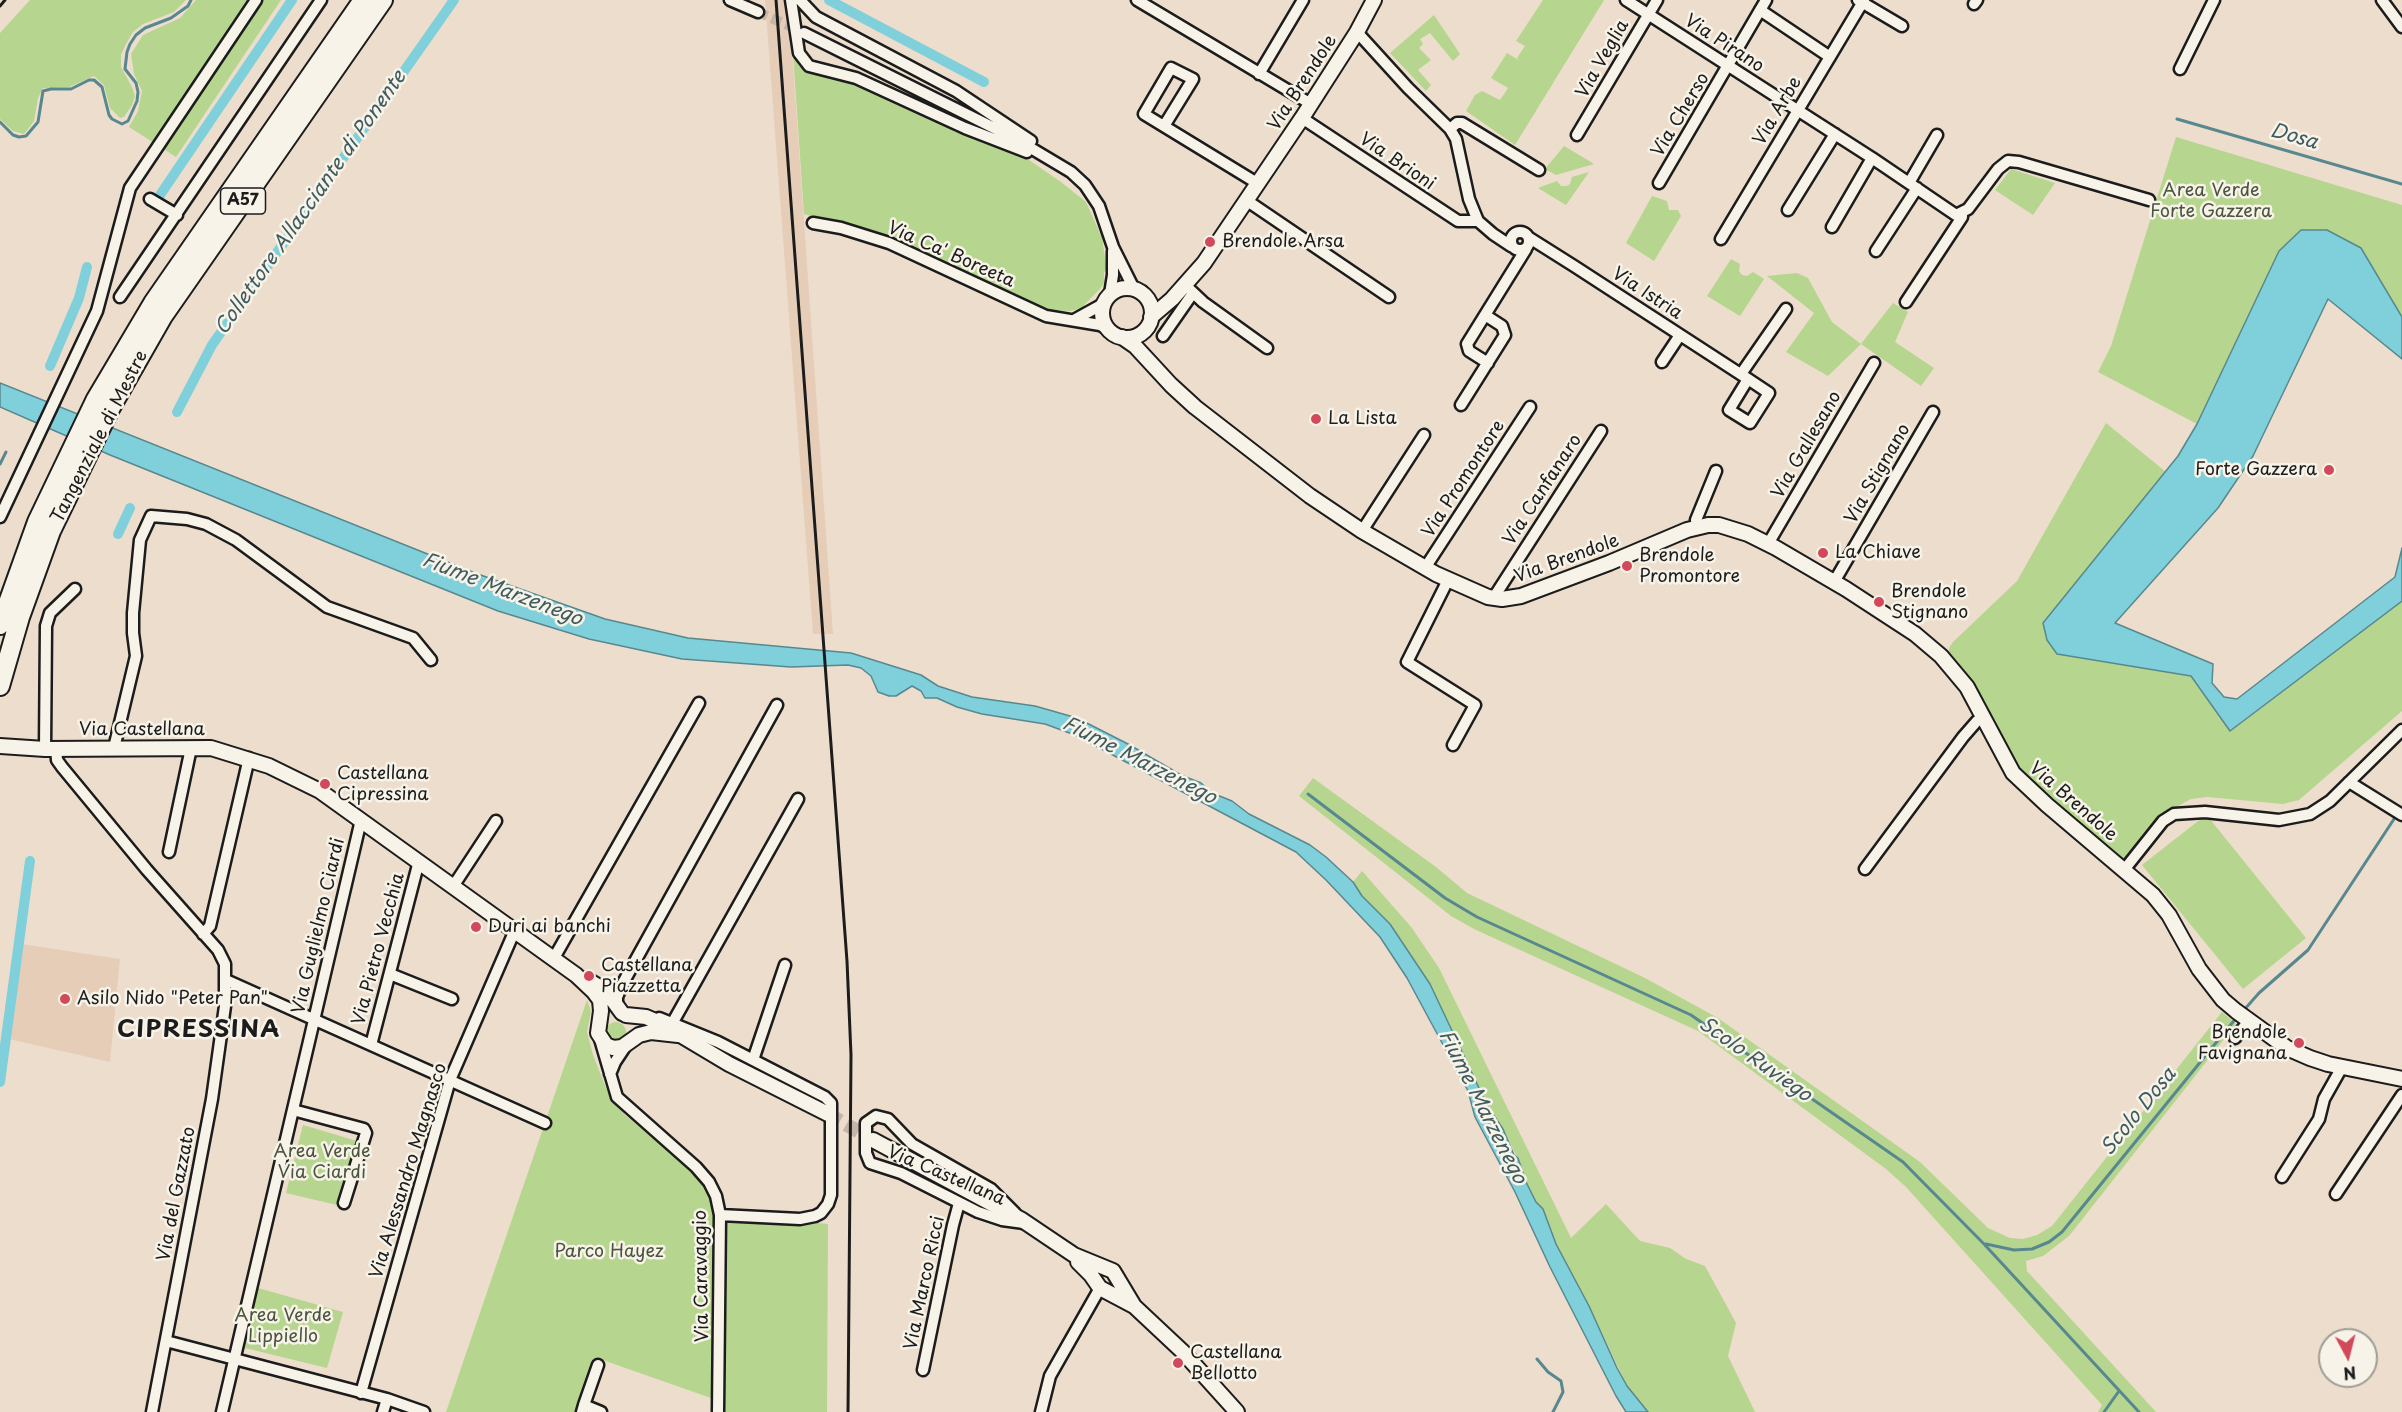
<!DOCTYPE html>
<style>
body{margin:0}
#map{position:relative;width:2402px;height:1412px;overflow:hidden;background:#edddcc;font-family:"Playpen Sans",sans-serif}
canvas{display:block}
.north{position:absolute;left:2318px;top:1328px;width:60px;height:60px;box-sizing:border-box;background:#f7f3e8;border:2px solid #9f9d96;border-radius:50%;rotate:173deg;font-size:16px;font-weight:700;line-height:24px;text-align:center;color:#1c1c1c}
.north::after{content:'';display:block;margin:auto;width:21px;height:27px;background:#d1495b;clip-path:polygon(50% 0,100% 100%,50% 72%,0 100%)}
</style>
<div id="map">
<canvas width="2402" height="1412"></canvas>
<div class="north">N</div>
</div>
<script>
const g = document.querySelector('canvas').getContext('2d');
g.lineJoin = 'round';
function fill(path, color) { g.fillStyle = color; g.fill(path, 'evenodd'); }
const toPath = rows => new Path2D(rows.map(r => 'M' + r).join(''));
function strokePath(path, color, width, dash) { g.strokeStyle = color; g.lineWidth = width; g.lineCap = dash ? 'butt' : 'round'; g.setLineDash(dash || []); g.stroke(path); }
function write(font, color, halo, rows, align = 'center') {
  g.font = font + ' "Playpen Sans",sans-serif'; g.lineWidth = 5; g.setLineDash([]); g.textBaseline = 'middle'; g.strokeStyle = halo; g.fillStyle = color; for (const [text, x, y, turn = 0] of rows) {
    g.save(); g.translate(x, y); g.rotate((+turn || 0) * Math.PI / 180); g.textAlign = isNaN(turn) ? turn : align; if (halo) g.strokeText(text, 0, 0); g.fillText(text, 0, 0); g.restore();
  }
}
fill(toPath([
 [765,0,787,0,789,8,833,634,813,634],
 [22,944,120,959,110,1062,9,1039]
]), '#e6cdb8');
fill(toPath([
 [30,0,186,0,174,12,143,24,133,32,126,44,121,55,121,67,132,87,135,96,132,105,124,117,120,118,110,108,104,85,94,76,69,87,43,88,38,98,34,121,24,134,13,131,0,119,0,33],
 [196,0,281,0,176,157,129,127,138,111,142,91,134,74,131,54,143,35,180,18],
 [1543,0,1604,0,1515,145,1466,111,1475,95,1482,91,1500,100,1508,88,1491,78,1507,53,1520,61,1517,58,1525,46,1516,41],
 [1434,15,1460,54,1453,61,1430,33,1420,39,1423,44,1419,48,1431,60,1418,70,1431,85,1426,91,1390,53],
 [793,53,801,64,845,78,953,127,953,131,1029,160,1061,182,1086,202,1102,238,1107,270,1104,272,1104,283,1100,289,1084,305,1085,308,1069,311,1048,310,1028,305,892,239,804,214],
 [2176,137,2402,205,2402,317,2361,248,2279,251,2197,424,2098,372,2111,346],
 [1564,146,1591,162,1594,164,1556,175,1545,169],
 [2011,169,2055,183,2033,215,1995,190],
 [1589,172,1566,205,1538,188,1557,181,1561,186,1567,186,1570,184,1572,177],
 [1652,196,1667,201,1669,210,1678,210,1681,216,1654,261,1626,243],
 [1731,259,1740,264,1739,271,1742,275,1747,276,1753,272,1764,279,1740,316,1707,296],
 [1797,273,1808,278,1832,322,1861,344,1893,303,1908,312,1895,342,1934,368,1921,386,1861,344,1828,376,1786,352,1814,313,1767,276],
 [2106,423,2166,472,2043,623,2057,654,2191,676,2230,730,2402,601,2402,711,2299,800,2283,804,2207,797,2191,799,2160,816,2126,860,2121,860,2047,801,2016,767,1971,680,1949,653,1949,648,1953,642,2017,581],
 [1313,778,1436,867,1467,893,1645,978,1718,1018,1920,1162,1988,1228,2010,1238,2023,1239,2037,1235,2052,1226,2222,1012,2236,1024,2069,1236,2043,1256,2026,1261,2027,1271,2156,1412,2098,1412,2102,1405,1906,1187,1886,1169,1698,1031,1474,929,1451,916,1299,796],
 [2202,818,2209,818,2306,938,2243,989,2142,865],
 [1362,871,1412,928,1439,968,1571,1238,1606,1204,1640,1241,1670,1248,1686,1259,1705,1266,1736,1323,1728,1356,1755,1412,1648,1412,1627,1386,1589,1306,1556,1244,1543,1209,1536,1202,1526,1182,1521,1165,1503,1129,1488,1107,1430,984,1390,924,1362,896,1353,882],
 [587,1000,591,1011,587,1032,593,1055,610,1098,625,1115,694,1172,711,1200,714,1216,711,1398,597,1358,577,1412,446,1412],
 '606 1032a10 10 0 1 1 20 0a10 10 0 1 1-20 0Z',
 [303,1125,357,1141,337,1205,286,1193],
 [727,1215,828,1224,827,1412,723,1412],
 [258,1288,343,1312,327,1368,245,1348]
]), '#b6d58e');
const water = toPath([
 [2301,230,2327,230,2361,248,2402,317,2402,359,2328,299,2253,456,2218,508,2115,623,2213,664,2212,683,2224,697,2237,699,2395,577,2402,548,2402,601,2230,731,2191,676,2057,654,2047,640,2043,623,2178,456,2197,424,2279,251,2301,230],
 [0,383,475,573,605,619,688,638,851,653,921,675,938,686,972,697,1035,706,1077,718,1128,744,1181,775,1201,783,1212,793,1232,801,1249,814,1310,845,1326,857,1353,882,1362,896,1390,924,1430,984,1488,1107,1503,1129,1514,1155,1518,1158,1526,1182,1536,1202,1543,1209,1556,1244,1589,1306,1617,1368,1627,1386,1648,1412,1626,1412,1616,1396,1550,1267,1515,1192,1475,1117,1468,1091,1407,978,1380,937,1326,880,1296,852,1075,735,1045,724,982,714,957,707,937,698,925,698,921,691,912,686,896,696,889,696,878,692,871,676,861,668,848,665,791,667,682,659,589,639,498,611,110,455,0,407,0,383]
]);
fill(water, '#80d0db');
strokePath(water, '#58888f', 1.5);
strokePath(toPath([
 [2177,119,2402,184],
 [0,122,13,135,19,137,26,136,38,122,43,91,51,89,71,89,89,80,94,80,102,87,109,115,112,119,122,124,128,121,137,101,138,92,136,83,125,69,127,52,130,44,136,35,145,28,171,18,188,6,191,0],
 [0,464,6,452],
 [1308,794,1445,898,1477,917,1691,1015,1903,1162,1984,1244,2139,1412],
 [2244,1010,2259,993,2308,950,2396,816],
 [1986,1244,2014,1250,2032,1249,2049,1242,2062,1232,2237,1017],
 [1537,1359,1548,1372,1561,1381,1563,1392,1553,1412],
 [2104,1412,2119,1391]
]), '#58888f', 3);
strokePath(toPath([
 [829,0,984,82],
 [158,198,292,0],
 [50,366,79,298,87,267],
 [177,412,212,345,454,0],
 [118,534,130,508],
 [0,1082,30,861]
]), '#80d0db', 10);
strokePath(toPath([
 [758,12,801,31]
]), '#c3b6a9', 10, [10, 5]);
strokePath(toPath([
 [828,1114,873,1140]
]), '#c3b6a9', 14, [14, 7]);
const street = toPath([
 [730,0,758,12],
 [791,0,799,53,809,66,856,78,965,128,1027,152],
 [800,0,816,17,956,91,1031,141],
 [1137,0,1311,104],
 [1626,0,1872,158,1956,215,1968,209,1998,169,2008,161,2019,162,2149,200],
 [1858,0,1902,26],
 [2382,0,2402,27],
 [1974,4,1977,0],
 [1760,10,1830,57],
 [1357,32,1408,88,1450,129,1456,139,1469,199,1478,221,1493,234,1511,246],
 [804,33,1014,138,1071,172,1085,185,1099,206,1113,247,1134,289],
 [2180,69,2214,0],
 [1259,74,1303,0],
 [1302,118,1458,221,1478,221],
 [1164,126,1193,79,1171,68,1144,114,1257,183],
 [1450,129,1457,123,1462,123,1539,170],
 [1577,135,1657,0],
 [1659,183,1766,0],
 [1909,183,1937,135],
 [150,199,177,215],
 [1246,200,1389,297],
 [1788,210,1835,134],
 [813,223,841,228,889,243,1046,316,1100,325,1108,329],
 [1832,227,1872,158],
 '1511 241a9 9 0 1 1 18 0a9 9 0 1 1-18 0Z',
 [1528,237,1574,266,1748,379,1769,393,1750,423,1729,410,1748,379],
 [1721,239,1864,0],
 [1876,251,1917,188],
 [1185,285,1203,302,1267,348],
 [1110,294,1113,275,1113,251],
 [120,297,321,0],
 [1906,302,1962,217,1962,214],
 [1074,320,1103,304],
 [1163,336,1193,293],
 [1662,362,1680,335],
 [1488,363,1469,351,1467,344,1526,249],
 [1741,374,1786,309],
 [1461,405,1505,335,1502,326,1485,315],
 [0,517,97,311,130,188,256,0],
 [1697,527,1696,520,1716,471],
 [1362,531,1424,435],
 [1768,544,1874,363],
 [1425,568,1530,407],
 [1448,580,1407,662,1475,705,1453,745],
 [1834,582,1933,412],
 [1496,599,1496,594,1601,431],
 [56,748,57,760,62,767,147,870,218,950,225,964,225,1006,212,1099,152,1412],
 [114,748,136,656,133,633,133,613,140,540,151,516,187,519,206,524,236,540,327,607,413,638,431,660],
 [45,749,46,626,50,613,75,589],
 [2349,782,2402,815],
 [169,852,191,748],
 [1865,869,1963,737,1977,721,1984,717],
 [2124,870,2163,821,2174,814,2205,812,2279,820,2310,814,2330,801,2402,730],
 [454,885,496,821],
 [203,934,210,926,249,758],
 [554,958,699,703],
 [390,974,452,999],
 [226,980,545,1123],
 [617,1006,617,997,623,983,777,705],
 [659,1018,718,1042,825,1097,831,1103,831,1195,828,1204,821,1213,815,1216,800,1219,720,1215],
 [673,1022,798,799],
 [2235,1038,2249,1021],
 [600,1039,617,1097,696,1167,709,1182,716,1196,720,1215,718,1412],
 [371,1045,419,861],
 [753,1060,785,965],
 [610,1074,615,1062,627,1044],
 [293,1110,364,1129,366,1133,344,1203],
 [2282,1177,2319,1119,2324,1099,2342,1067],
 [2336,1194,2402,1095],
 [1015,1213,991,1189,912,1144,888,1119,876,1116,866,1123,866,1153,870,1163,901,1173,978,1212,1002,1220,1024,1223],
 [166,1341,387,1399,424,1412],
 [923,1370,953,1225,959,1203],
 [361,1393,450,1080,515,930],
 [584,1405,598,1365],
 [222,1412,361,820],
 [383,1412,387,1399],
 [582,1412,584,1405,601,1412],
 [1041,1412,1050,1376,1100,1288]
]);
const secondary = toPath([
 '1102 313a25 25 0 1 1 50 0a25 25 0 1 1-50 0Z',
 [1151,317,1172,299,1204,263,1302,118,1357,32,1374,0],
 [1122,337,1135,346,1171,385,1195,407,1310,496,1362,531,1436,574,1488,597,1502,599,1521,596,1609,563,1687,530,1708,525,1719,525,1748,534,1776,548,1846,589,1915,634,1941,656,1967,687,2013,773,2047,805,2153,895,2169,915,2199,969,2223,1000,2236,1011,2287,1048,2310,1058,2328,1064,2402,1079],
 [0,746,45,749,211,748,269,766,320,791,576,975,594,992,600,1000,601,1011,598,1033,606,1045,613,1048,622,1047,639,1035,651,1032,678,1035],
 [591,982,606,991,622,1013],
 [626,1015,646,1017,662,1024,729,1064,828,1114],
 [873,1140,1022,1220,1074,1255,1113,1271,1134,1306],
 [1078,1262,1091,1275,1100,1288,1134,1306,1182,1351,1237,1412]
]);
const highway = toPath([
 [0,625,37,522,96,399,153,303,363,0],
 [0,686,20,617,51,531,111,407,163,316,383,0]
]);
strokePath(street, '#1c1c1c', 15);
strokePath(secondary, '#1c1c1c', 18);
strokePath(highway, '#1c1c1c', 22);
strokePath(street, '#f7f3e8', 10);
strokePath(secondary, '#f7f3e8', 14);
strokePath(highway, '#f7f3e8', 18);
strokePath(toPath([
 [776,0,847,961,851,1055,848,1412],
 [0,6,5,0]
]), '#1c1c1c', 3);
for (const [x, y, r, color] of [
 [1210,242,6,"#d1495b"],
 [1316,419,6,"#d1495b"],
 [2329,470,6,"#d1495b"],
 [1823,553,6,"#d1495b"],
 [1627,566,6,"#d1495b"],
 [1879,602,6,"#d1495b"],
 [325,784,6,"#d1495b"],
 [476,927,6,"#d1495b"],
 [589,976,6,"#d1495b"],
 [65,999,6,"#d1495b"],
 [2299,1043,6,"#d1495b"],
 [1178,1363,6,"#d1495b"]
]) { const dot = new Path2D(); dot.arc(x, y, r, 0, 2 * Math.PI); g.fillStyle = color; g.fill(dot); strokePath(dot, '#f7f3e8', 2); }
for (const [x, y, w] of [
 [243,201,45]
]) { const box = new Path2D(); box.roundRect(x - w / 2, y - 13, w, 26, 4.5); g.fillStyle = '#f7f3e8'; g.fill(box); strokePath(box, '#1c1c1c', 1.5); }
write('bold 16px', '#1c1c1c', null, [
 ["A57",243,201]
]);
write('18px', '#1c1c1c', '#f7f3e8', [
 ["Via Pirano",1724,44,33],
 ["Via Veglia",1603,59,-60],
 ["Via Brendole",1303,83,-57],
 ["Via Arbe",1778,111,-59],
 ["Via Cherso",1681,115,-59],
 ["Via Brioni",1397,162,34],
 ["Via Ca' Boreeta",951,255,24],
 ["Via Istria",1647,294,33],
 ["Tangenziale di Mestre",100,437,-63],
 ["Via Gallesano",1807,445,-60],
 ["Via Stignano",1878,474,-60],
 ["Via Promontore",1464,479,-57],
 ["Via Canfanaro",1543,490,-57],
 ["Via Brendole",1567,559,-20],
 ["Via Castellana",142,730],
 ["Via Brendole",2073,802,41],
 ["Via Guglielmo Ciardi",319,926,-77],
 ["Via Pietro Vecchia",379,949,-75],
 ["Via Alessandro Magnasco",409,1171,-73],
 ["Via Castellana",946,1176,23],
 ["Via del Gazzato",177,1194,-79],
 ["Via Caravaggio",702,1276,-91],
 ["Via Marco Ricci",925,1283,-78]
]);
write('18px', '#4a543e', '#f7f3e8', [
 ["Area Verde",2211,191],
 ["Forte Gazzera",2211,212],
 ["Area Verde",322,1152],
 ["Via Ciardi",322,1173],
 ["Parco Hayez",609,1252],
 ["Area Verde",283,1316],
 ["Lippiello",283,1337]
]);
write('18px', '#1c1c1c', '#f7f3e8', [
 ["Brendole Arsa",1222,242],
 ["La Lista",1328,419],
 ["Forte Gazzera",2317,470,"right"],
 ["La Chiave",1835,553],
 ["Brendole",1639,556],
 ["Promontore",1639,577],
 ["Brendole",1891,592],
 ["Stignano",1891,613],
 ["Castellana",337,774],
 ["Cipressina",337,795],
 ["Duri ai banchi",488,927],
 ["Castellana",601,966],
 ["Piazzetta",601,987],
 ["Asilo Nido \"Peter Pan\"",77,999],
 ["Brendole",2287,1033,"right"],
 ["Favignana",2287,1054,"right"],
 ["Castellana",1190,1353],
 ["Bellotto",1190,1374]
], 'left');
write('italic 20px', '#3f5b5f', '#f7f3e8', [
 ["Dosa",2294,137,16],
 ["Collettore Allacciante di Ponente",311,203,-55],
 ["Fiume Marzenego",502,590,21],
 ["Fiume Marzenego",1139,761,27],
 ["Scolo Ruviego",1755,1060,35],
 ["Fiume Marzenego",1482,1107,63],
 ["Scolo Dosa",2139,1112,-51]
]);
g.letterSpacing = '1.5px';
write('bold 24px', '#1c1c1c', '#f7f3e8', [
 ["CIPRESSINA",199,1030]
]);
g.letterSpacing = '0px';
</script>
